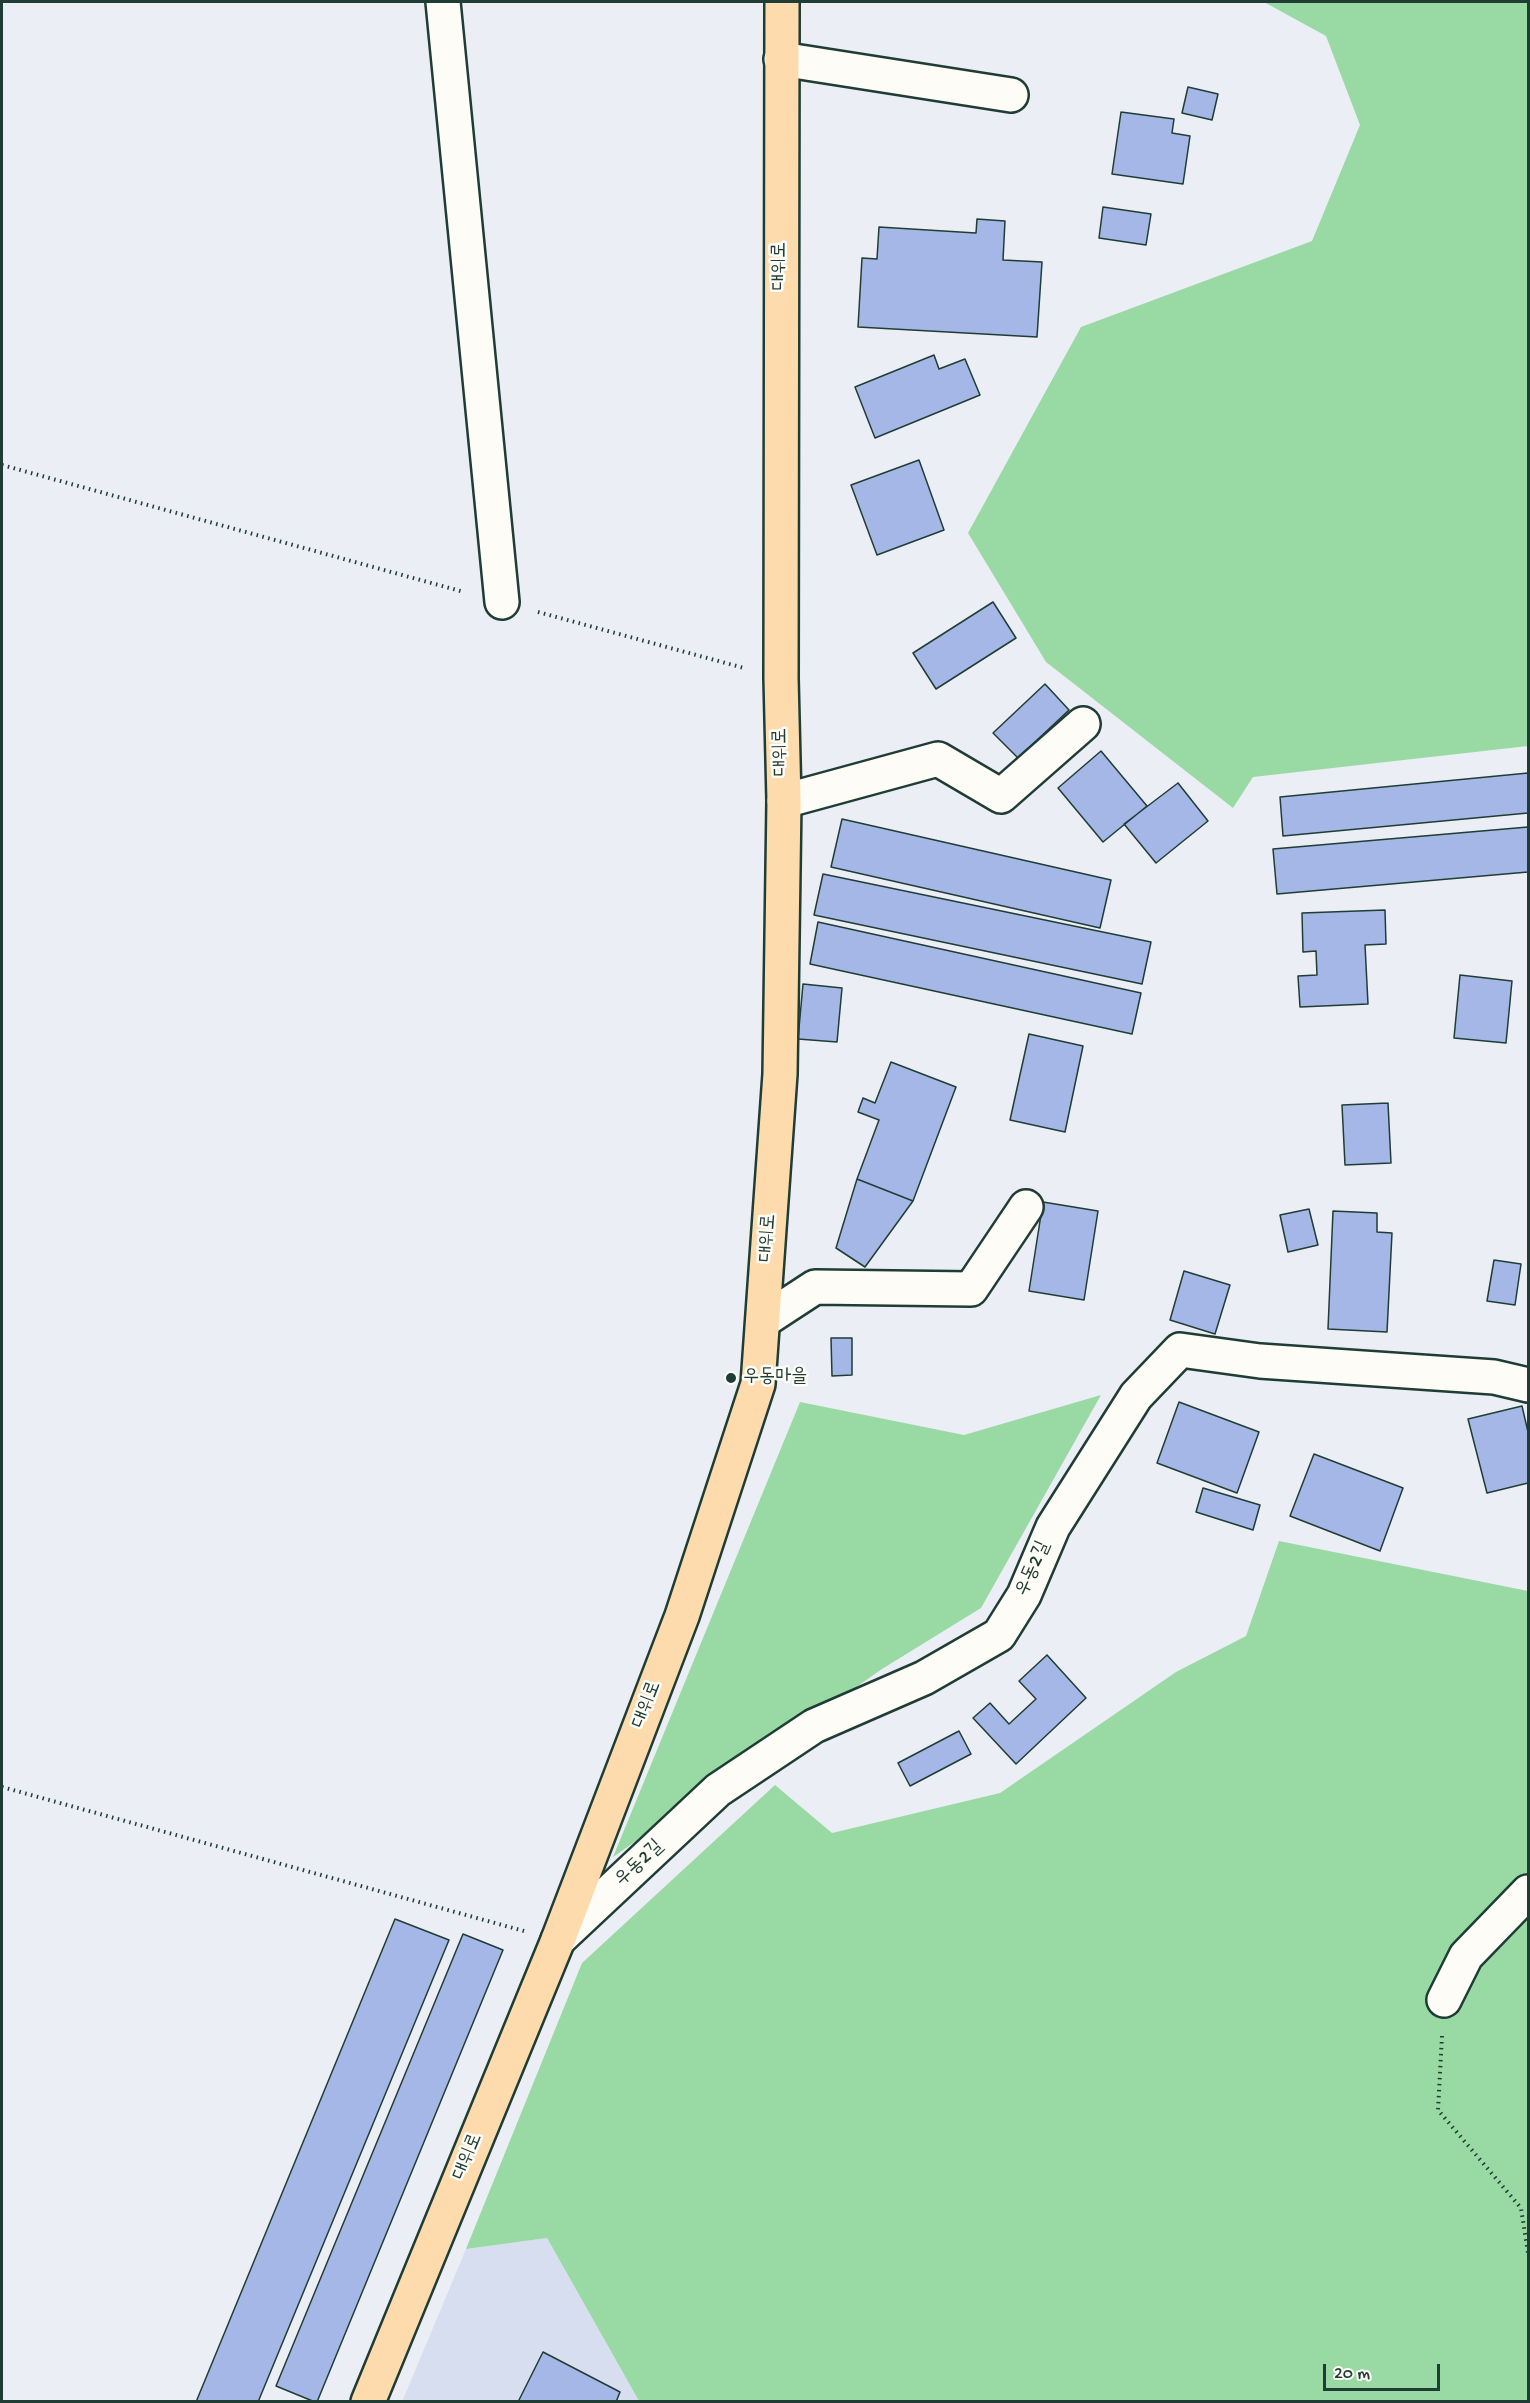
<!DOCTYPE html>
<meta charset="utf-8">
<style>
body{margin:0}
#map{position:relative;width:1530px;height:2403px;overflow:hidden;background:#ebeef4;font-family:"Gochi Hand",sans-serif}
canvas{display:block}
.frame{position:absolute;inset:0;border:3px solid #1f3d34;pointer-events:none}
.scale{position:absolute;left:1323px;top:2364px;width:117px;height:27px;box-sizing:border-box;border:3px solid #1f3d34;border-top:0;padding-left:8px;font-size:18px;line-height:21px;white-space:nowrap;color:#1f3d34;-webkit-text-stroke:4px #fdfcf7;paint-order:stroke}
</style>
<div id="map">
<canvas width="1530" height="2403"></canvas>
<div class="frame"></div>
<div class="scale">20 m</div>
</div>
<script>
const g = document.querySelector('canvas').getContext('2d');
g.lineJoin = 'round';
function fill(path, color) { g.fillStyle = color; g.fill(path, 'evenodd'); }
const toPath = rows => new Path2D(rows.map(r => 'M' + r).join(''));
function strokePath(path, color, width, dash) { g.strokeStyle = color; g.lineWidth = width; g.lineCap = dash ? 'butt' : 'round'; g.setLineDash(dash || []); g.stroke(path); }
function write(font, color, halo, rows, align = 'center') {
  g.font = font + ' "Gochi Hand","Poor Story",sans-serif'; g.lineWidth = 5; g.setLineDash([]); g.textBaseline = 'middle'; g.strokeStyle = halo; g.fillStyle = color; for (const [text, x, y, turn = 0] of rows) {
    g.save(); g.translate(x, y); g.rotate((+turn || 0) * Math.PI / 180); g.textAlign = isNaN(turn) ? turn : align; if (halo) g.strokeText(text, 0, 0); g.fillText(text, 0, 0); g.restore();
  }
}
fill(toPath([
 [547,2238,639,2401,402,2402,466,2249]
]), '#d6def0');
fill(toPath([
 [1264,2,1528,2,1528,746,1253,777,1233,808,1046,662,968,533,1081,327,1312,241,1360,125,1326,36],
 [1101,1395,981,1608,882,1669,613,1857,800,1402,964,1435],
 [1279,1541,1528,1591,1528,2401,639,2401,547,2238,466,2249,582,1963,775,1785,832,1833,1000,1793,1176,1672,1246,1636]
]), '#99daa4');
const building = toPath([
 [1188,87,1218,94,1212,120,1182,113,1188,87],
 [1121,112,1174,119,1172,133,1190,136,1183,184,1112,174,1121,112],
 [1103,207,1151,214,1146,245,1099,238,1103,207],
 [977,219,1005,221,1003,260,1042,262,1037,337,858,327,862,258,877,259,879,227,976,233,977,219],
 [934,355,939,369,965,359,980,395,875,438,855,387,934,355],
 [919,460,944,530,877,555,851,485,919,460],
 [993,602,1016,638,936,689,913,653,993,602],
 [1045,684,1069,710,1018,758,993,733,1045,684],
 [1101,751,1147,806,1103,842,1058,788,1101,751],
 [1528,773,1528,813,1283,836,1280,797,1528,773],
 [1178,783,1208,821,1156,863,1124,824,1178,783],
 [842,819,1111,880,1100,928,831,867,842,819],
 [1528,827,1528,872,1277,894,1273,849,1528,827],
 [823,874,1151,942,1142,984,814,915,823,874],
 [1385,910,1386,944,1365,945,1368,1004,1300,1007,1298,976,1317,975,1316,951,1303,952,1302,913,1385,910],
 [818,922,1141,993,1132,1034,810,964,818,922],
 [1460,975,1512,981,1506,1043,1454,1038,1460,975],
 [803,984,842,988,837,1042,798,1039,803,984],
 [1029,1034,1083,1046,1065,1132,1010,1120,1029,1034],
 [891,1062,956,1087,913,1201,857,1179,879,1120,858,1112,863,1098,875,1103,891,1062],
 [1388,1103,1391,1163,1345,1165,1342,1105,1388,1103],
 [857,1179,913,1201,865,1267,836,1248,857,1179],
 [1043,1202,1098,1211,1084,1300,1029,1291,1043,1202],
 [1309,1209,1318,1245,1288,1252,1280,1215,1309,1209],
 [1333,1211,1377,1213,1377,1232,1392,1233,1387,1332,1328,1329,1333,1211],
 [1494,1260,1521,1264,1515,1305,1487,1301,1494,1260],
 [1184,1271,1230,1285,1215,1334,1170,1320,1184,1271],
 [831,1338,852,1338,852,1375,832,1376,831,1338],
 [1179,1402,1259,1432,1237,1493,1157,1463,1179,1402],
 [1522,1406,1528,1432,1528,1483,1487,1493,1468,1419,1522,1406],
 [1314,1454,1403,1488,1380,1551,1290,1516,1314,1454],
 [1203,1488,1260,1505,1253,1530,1196,1512,1203,1488],
 [1047,1655,1086,1698,1016,1764,973,1718,990,1703,1009,1724,1036,1699,1019,1681,1047,1655],
 [959,1731,971,1754,910,1786,898,1763,959,1731],
 [395,1919,449,1940,258,2402,196,2402,395,1919],
 [463,1934,503,1950,317,2402,315,2402,276,2386,463,1934],
 [543,2352,620,2392,616,2402,518,2402,543,2352]
]);
fill(building, '#a4b7e6');
strokePath(building, '#1f3d34', 1.5);
const minor = toPath([
 [443,2,502,602],
 [781,59,1011,95],
 [784,801,938,759,1001,796,1083,724],
 [763,1321,815,1287,971,1289,1026,1207],
 [558,1940,718,1790,814,1726,924,1678,999,1635,1024,1595,1053,1527,1136,1396,1180,1350,1260,1361,1494,1377,1528,1385],
 [1444,2000,1466,1956,1528,1892]
]);
const major = toPath([
 [368,2402,558,1940,682,1616,758,1384,780,1074,784,801,781,678,782,2]
]);
strokePath(minor, '#1f3d34', 38);
strokePath(major, '#1f3d34', 38);
strokePath(toPath([
 [2,465,464,592],
 [538,612,744,668],
 [2,1787,524,1931],
 [1442,2036,1438,2110,1521,2208,1528,2253]
]), '#1f3d34', 4, [1.5, 4.5]);
strokePath(minor, '#fdfcf7', 33);
strokePath(major, '#fedbac', 33);
for (const [x, y, r, color] of [
 [731,1378,6,"#1f3d34"]
]) { const dot = new Path2D(); dot.arc(x, y, r, 0, 2 * Math.PI); g.fillStyle = color; g.fill(dot); strokePath(dot, '#fdfcf7', 2); }
write('20px', '#1f3d34', '#fdfcf7', [
 ["대위로",781,266,-90],
 ["대위로",782,752,-91],
 ["대위로",769,1238,-86],
 ["우동2길",1034,1569,-66],
 ["대위로",648,1705,-69],
 ["우동2길",640,1864,-43],
 ["대위로",469,2157,-68]
]);
write('20px', '#1f3d34', '#fdfcf7', [
 ["우동마을",743,1378]
], 'left');
</script>
